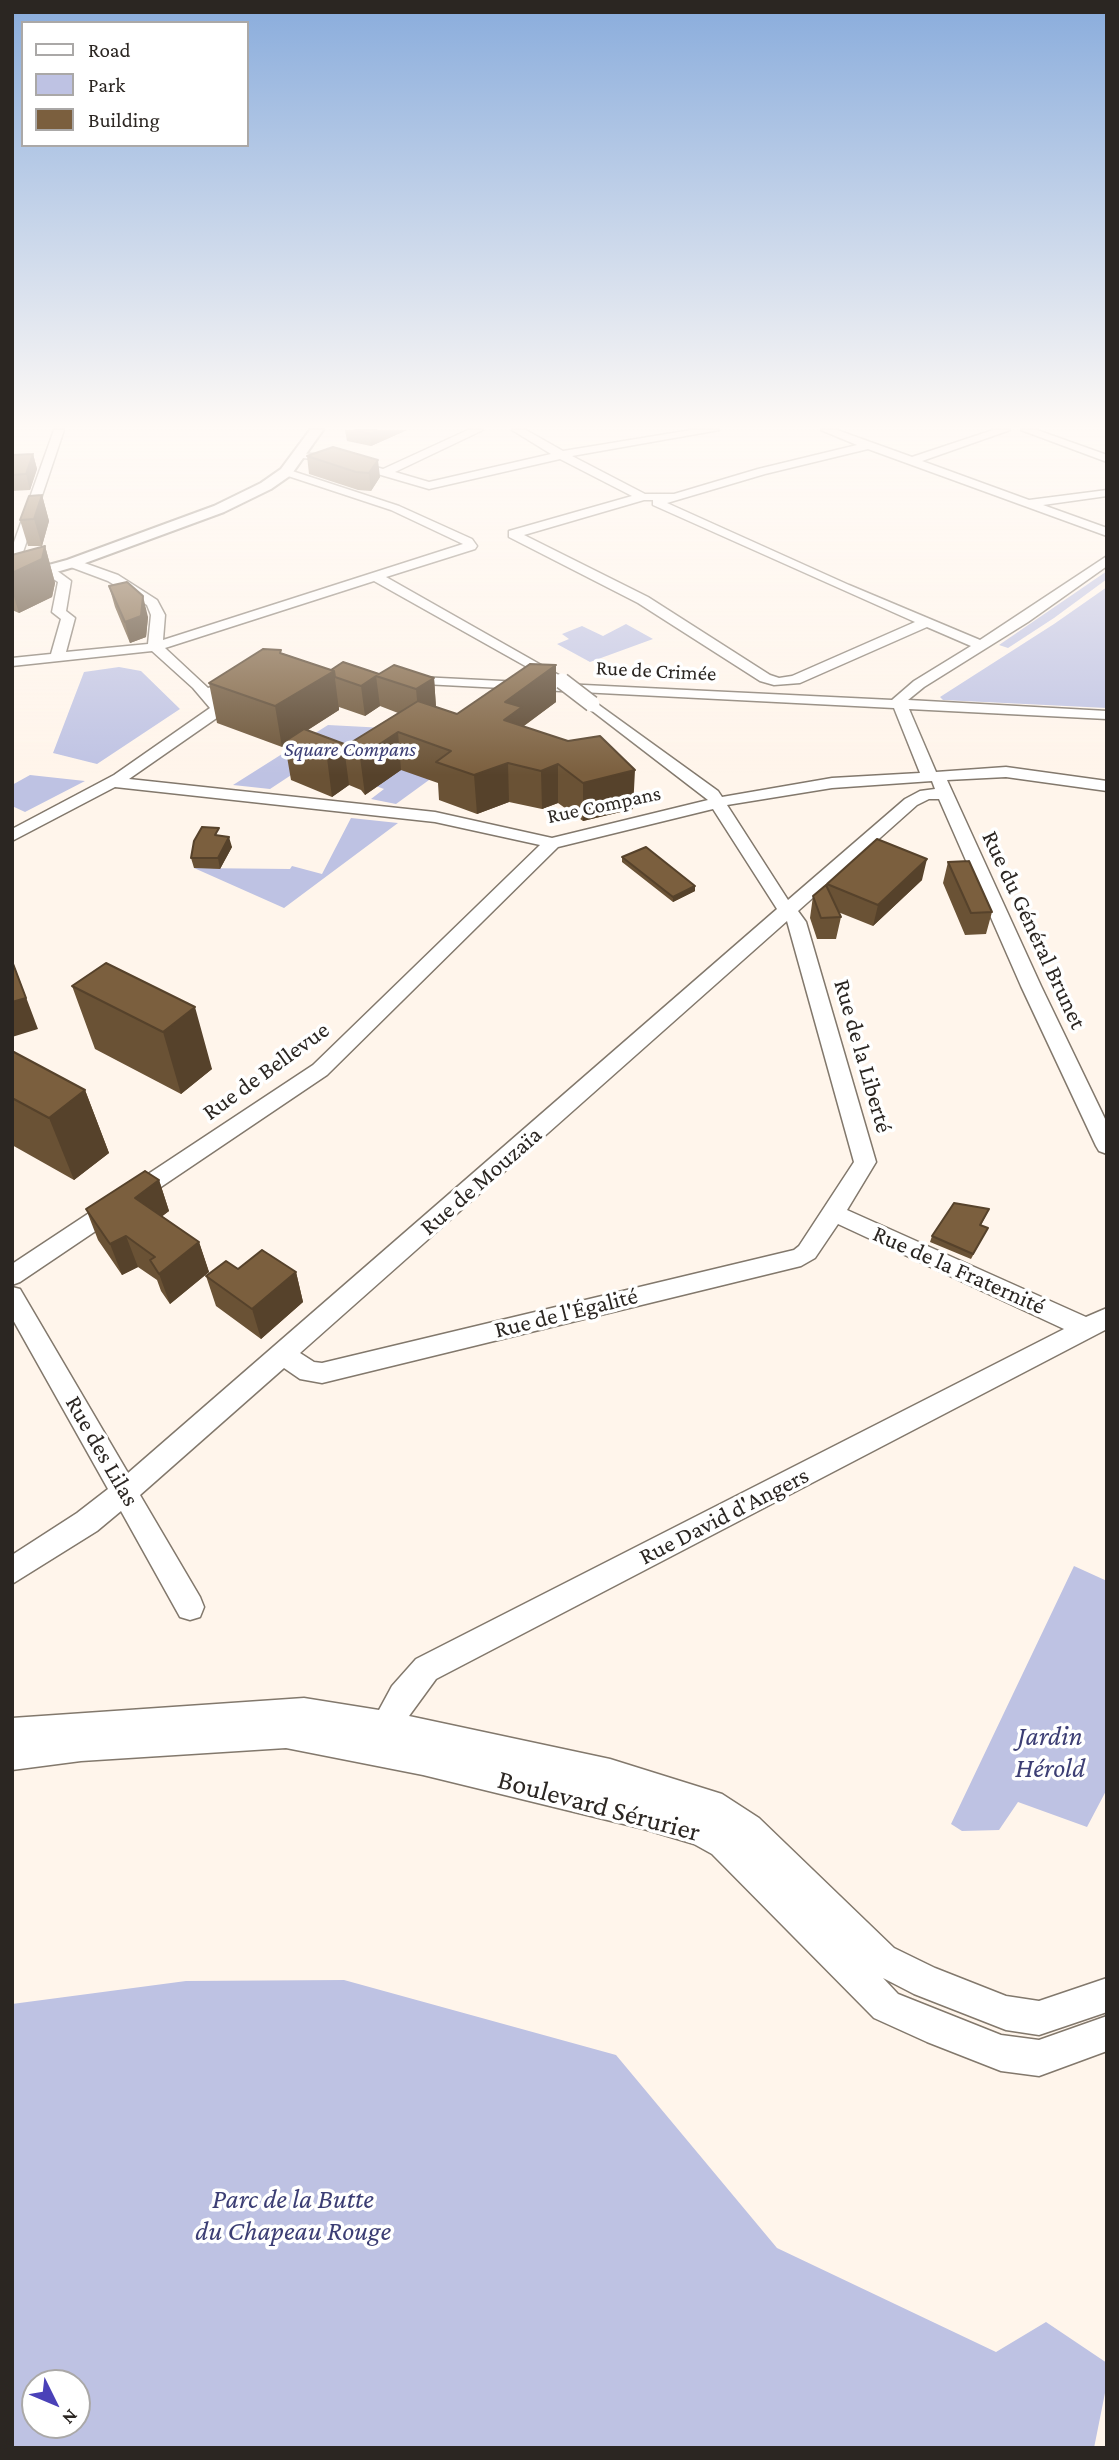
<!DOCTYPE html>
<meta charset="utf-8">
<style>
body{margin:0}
#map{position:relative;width:1119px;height:2460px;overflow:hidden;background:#fff5eb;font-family:"Crimson Pro",serif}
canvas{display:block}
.frame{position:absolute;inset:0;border:14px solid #2b2622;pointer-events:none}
.legend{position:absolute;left:21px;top:21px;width:228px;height:126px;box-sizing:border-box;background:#fff;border:2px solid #aaa8a7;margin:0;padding:9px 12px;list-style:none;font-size:21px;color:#2b2622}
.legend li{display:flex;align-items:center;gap:14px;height:35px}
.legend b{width:35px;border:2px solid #aaa8a7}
.north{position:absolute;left:21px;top:2369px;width:70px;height:70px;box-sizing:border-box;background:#fff;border:2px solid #aaa8a7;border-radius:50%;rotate:133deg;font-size:19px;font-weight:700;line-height:28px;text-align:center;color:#2b2622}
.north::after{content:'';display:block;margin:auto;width:24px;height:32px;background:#4a41b8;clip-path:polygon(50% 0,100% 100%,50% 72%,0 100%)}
</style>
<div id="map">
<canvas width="1119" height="2460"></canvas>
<div class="frame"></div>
<ul class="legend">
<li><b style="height:9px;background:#fff"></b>Road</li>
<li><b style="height:19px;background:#bec2e3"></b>Park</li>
<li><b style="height:19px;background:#7b5f3e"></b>Building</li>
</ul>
<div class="north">N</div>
</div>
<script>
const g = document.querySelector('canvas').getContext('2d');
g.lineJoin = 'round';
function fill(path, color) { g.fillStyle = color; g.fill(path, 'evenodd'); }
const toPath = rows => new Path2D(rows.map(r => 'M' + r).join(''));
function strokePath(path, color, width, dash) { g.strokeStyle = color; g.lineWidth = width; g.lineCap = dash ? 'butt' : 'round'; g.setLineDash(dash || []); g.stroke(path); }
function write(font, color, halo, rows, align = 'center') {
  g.font = font + ' "Crimson Pro",serif'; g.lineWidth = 7; g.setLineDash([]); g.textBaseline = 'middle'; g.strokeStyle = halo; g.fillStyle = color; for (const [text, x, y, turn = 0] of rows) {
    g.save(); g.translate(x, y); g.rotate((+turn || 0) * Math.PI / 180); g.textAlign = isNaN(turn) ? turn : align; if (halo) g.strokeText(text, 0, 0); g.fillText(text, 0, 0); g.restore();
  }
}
fill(toPath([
 [1107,571,1107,579,1054,618,1008,648,999,645],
 [1107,587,1107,708,943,700,940,697,1054,624],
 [626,624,653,639,590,662,557,644,569,639,562,634,582,626,603,636],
 [119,667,141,671,180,709,97,764,53,753,84,672],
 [328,725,423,730,429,780,396,804,371,799,384,789,311,762,270,789,233,785],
 [30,775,85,781,25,812,12,806,12,785],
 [351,818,398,823,284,908,194,868,290,869,292,866,322,874],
 [1074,1566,1107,1581,1107,1789,1087,1827,1018,1802,999,1830,962,1831,951,1824],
 [344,1980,616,2055,777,2248,996,2352,1046,2322,1107,2363,1107,2383,1094,2448,12,2448,12,2004,186,1981],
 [35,2383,77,2383,77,2425,35,2425]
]), '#bec2e3');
const minor = toPath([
 [54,430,64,430,21,558,45,562,71,581,66,611,75,618,66,652,148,644,151,615,147,605,108,581,68,566,68,560,76,560,118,575,157,600,165,615,163,640,463,544,391,510,282,474,280,472,286,469,399,506,472,539,477,546,475,549,386,577,564,678,562,681,552,681,374,581,165,648,208,688,241,679,248,683,246,686,215,695,225,708,221,715,129,779,435,812,552,838,708,800,587,707,585,704,592,700,718,791,722,797,832,778,920,773,894,708,404,683,397,679,399,676,892,700,914,681,971,646,927,627,800,683,774,685,760,681,638,603,509,537,509,531,632,496,560,459,429,489,333,461,293,457,293,453,334,455,383,469,468,430,483,430,395,472,429,482,551,454,512,430,526,430,563,451,691,430,719,430,572,456,645,494,674,494,758,469,857,445,821,430,837,430,912,457,993,430,1010,430,922,461,1029,500,1107,490,1107,496,1043,505,1107,528,1107,536,868,449,765,474,667,503,849,585,980,640,1107,556,1107,566,1028,622,924,687,908,700,1107,711,1107,719,909,709,936,772,1006,767,1107,781,1107,791,1006,777,947,780,1041,986,1107,1123,1107,1154,1099,1151,1096,1146,1021,986,939,799,929,799,917,805,798,911,806,922,876,1162,847,1210,1086,1317,1107,1308,1107,1329,436,1679,409,1716,610,1759,722,1794,759,1818,894,1948,935,1968,1006,1996,1039,2001,1107,1978,1107,2012,1039,2035,1006,2030,914,1994,883,1978,898,1994,1001,2035,1039,2040,1107,2016,1107,2051,1039,2076,1001,2071,927,2042,874,2018,712,1854,694,1844,644,1829,423,1775,286,1748,81,1761,12,1770,12,1718,304,1698,379,1710,392,1686,416,1659,1064,1329,838,1224,815,1258,801,1266,322,1383,300,1379,284,1368,140,1495,200,1597,204,1607,200,1617,190,1620,180,1617,121,1511,97,1531,12,1584,12,1555,77,1513,108,1489,12,1318,12,1287,20,1289,128,1473,777,909,713,809,558,847,327,1075,20,1282,12,1285,12,1264,313,1065,540,845,435,822,115,787,12,841,12,829,114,775,210,708,193,688,152,651,12,666,12,658,51,654,61,619,52,612,58,582,37,568,12,564,12,548,54,430],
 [644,500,653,500,653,505,915,622,792,676,779,678,770,675,648,597,524,535,644,500],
 [932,781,935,789,920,791,905,799,788,900,727,805,832,788,932,781],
 [787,921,854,1162,799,1246,794,1250,322,1363,314,1362,300,1353,787,921],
 [1021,430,1037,430,1107,455,1107,462,1021,430]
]);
const major = toPath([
 [310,430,323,430,291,475,271,489,224,512,77,566,12,585,12,575,67,560,214,506,261,483,281,469,310,430]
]);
strokePath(minor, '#82786c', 3);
strokePath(major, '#82786c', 4);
fill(minor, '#fff');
fill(major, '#fff');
const minorBridge = toPath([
 [562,681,592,704]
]);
strokePath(minorBridge, '#82786c', 18, []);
strokePath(minorBridge, '#fff', 15);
fill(toPath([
 [345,430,407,430,371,446,347,441],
 [333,447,380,477,371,491,358,490,309,474,307,456],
 [33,454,37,469,30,490,12,491,12,455],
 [42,495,49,521,42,546,28,546,20,520],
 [45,546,55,583,52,597,19,613,12,610,12,555],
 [109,586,148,617,146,637,130,643,115,607],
 [282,653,331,670,379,674,434,678,436,707,457,714,556,665,556,702,524,726,633,809,583,821,558,803,542,809,509,802,477,814,439,800,438,783,401,770,365,795,361,790,349,785,332,797,291,780,285,745,282,747,217,723,209,683],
 [380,706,398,713,347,745,308,730,339,710,339,707,365,716],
 [221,836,232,847,220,869,194,868,191,858],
 [622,857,695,886,695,891,673,902,622,862],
 [948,862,992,912,986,934,965,935,943,883],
 [922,880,873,926,838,912,841,917,836,939,817,939,810,918,813,896,827,886,827,884],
 [106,963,212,1069,181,1094,95,1049,72,986],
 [12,1051,85,1090,109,1153,74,1180,12,1145],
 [159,1180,169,1211,162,1216,199,1242,209,1272,170,1304,161,1291,157,1280,138,1267,122,1275,98,1240,86,1209],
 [989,1209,981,1225,985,1233,971,1259,930,1242,932,1236],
 [238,1269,296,1272,303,1302,261,1339,216,1306,206,1276]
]), '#6a5235');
fill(toPath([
 [377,430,407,430,371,446,370,434],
 [33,454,37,469,30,490,26,474],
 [378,460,380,477,371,491,369,473],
 [42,495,49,521,42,546,34,519],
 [45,546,55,583,52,597,19,613,12,590,12,573],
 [143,596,148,617,146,637,130,643,125,622],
 [556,665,556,702,522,727,505,758,505,702],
 [334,671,339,710,287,743,284,742,285,745,282,747,275,706],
 [376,676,380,706,365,716,361,686],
 [434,678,436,708,419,720,416,689],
 [398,732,401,770,365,795,360,757],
 [344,747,349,785,332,797,327,758],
 [508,763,509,802,477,814,474,775],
 [558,764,558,803,542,809,541,771],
 [635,770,633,809,583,821,583,783],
 [229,837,232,847,220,869,218,858],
 [927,859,922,880,873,926,878,905],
 [695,886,695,891,673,902,673,897],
 [12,960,38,1029,12,1037],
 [195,1007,212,1069,181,1094,163,1032],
 [85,1090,109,1153,74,1180,49,1118],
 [159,1180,169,1211,146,1229,135,1198],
 [126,1236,138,1267,122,1275,110,1244],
 [199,1242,209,1272,170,1304,159,1274],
 [296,1272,303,1302,261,1339,252,1309]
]), '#56422b');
const building = toPath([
 [355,430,377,430,370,434,355,430],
 [333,447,378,460,369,473,356,472,307,456,333,447],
 [33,454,26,474,12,475,12,455,33,454],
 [42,495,34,519,20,520,29,496,42,495],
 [45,546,42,559,12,573,12,555,45,546],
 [127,582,143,596,141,616,125,622,109,586,127,582],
 [263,649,281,650,280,653,334,671,275,706,209,683,263,649],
 [343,662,379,674,394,665,434,678,416,689,376,676,361,686,335,677,334,671,331,670,343,662],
 [530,664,556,665,505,702,522,707,504,720,568,741,600,736,635,770,583,783,558,764,541,771,508,763,474,775,436,762,451,751,398,732,360,757,356,751,344,747,327,758,284,742,304,729,347,745,418,701,457,714,530,664],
 [202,827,219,828,215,835,229,837,218,858,191,858,194,841,202,827],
 [877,839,927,859,878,905,827,884,877,839],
 [646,847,695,886,673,897,622,857,646,847],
 [969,861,992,912,971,913,948,862,969,861],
 [826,885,841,917,821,918,813,896,826,885],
 [12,961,26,998,12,1002,12,961],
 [106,963,195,1007,163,1032,72,986,106,963],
 [12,1051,85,1090,49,1118,12,1098,12,1051],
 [145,1171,159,1180,135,1198,199,1242,159,1274,150,1260,155,1257,126,1236,110,1244,86,1209,145,1171],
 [954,1203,989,1209,980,1225,988,1228,973,1254,932,1236,954,1203],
 [262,1250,296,1272,252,1309,206,1276,226,1261,238,1269,262,1250]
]);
fill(building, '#7b5f3e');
strokePath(building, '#56422b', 2);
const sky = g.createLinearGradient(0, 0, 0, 775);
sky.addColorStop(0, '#89acdc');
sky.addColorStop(0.55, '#fffaf6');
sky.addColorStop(1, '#fffaf600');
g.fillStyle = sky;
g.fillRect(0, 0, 1119, 775);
write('21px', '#2b2622', '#fff', [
 ["Rue de Crimée",656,671,3],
 ["Rue Compans",604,805,-12]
]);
write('italic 21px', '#3c3e74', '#fff', [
 ["Square Compans",350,750]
]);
write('24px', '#2b2622', '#fff', [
 ["Rue du Général Brunet",1034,930,65],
 ["Rue de la Liberté",863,1056,74],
 ["Rue de Bellevue",266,1071,-36],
 ["Rue de Mouzaïa",481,1181,-41],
 ["Rue de la Fraternité",959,1270,24],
 ["Rue de l'Égalité",566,1313,-14],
 ["Rue des Lilas",102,1451,60],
 ["Rue David d'Angers",724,1516,-27]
]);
write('italic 28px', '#3c3e74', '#fff', [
 ["Jardin",1050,1736],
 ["Hérold",1050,1768],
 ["Parc de la Butte",293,2199],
 ["du Chapeau Rouge",293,2231]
]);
write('28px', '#2b2622', '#fff', [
 ["Boulevard Sérurier",599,1806,15]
]);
</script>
